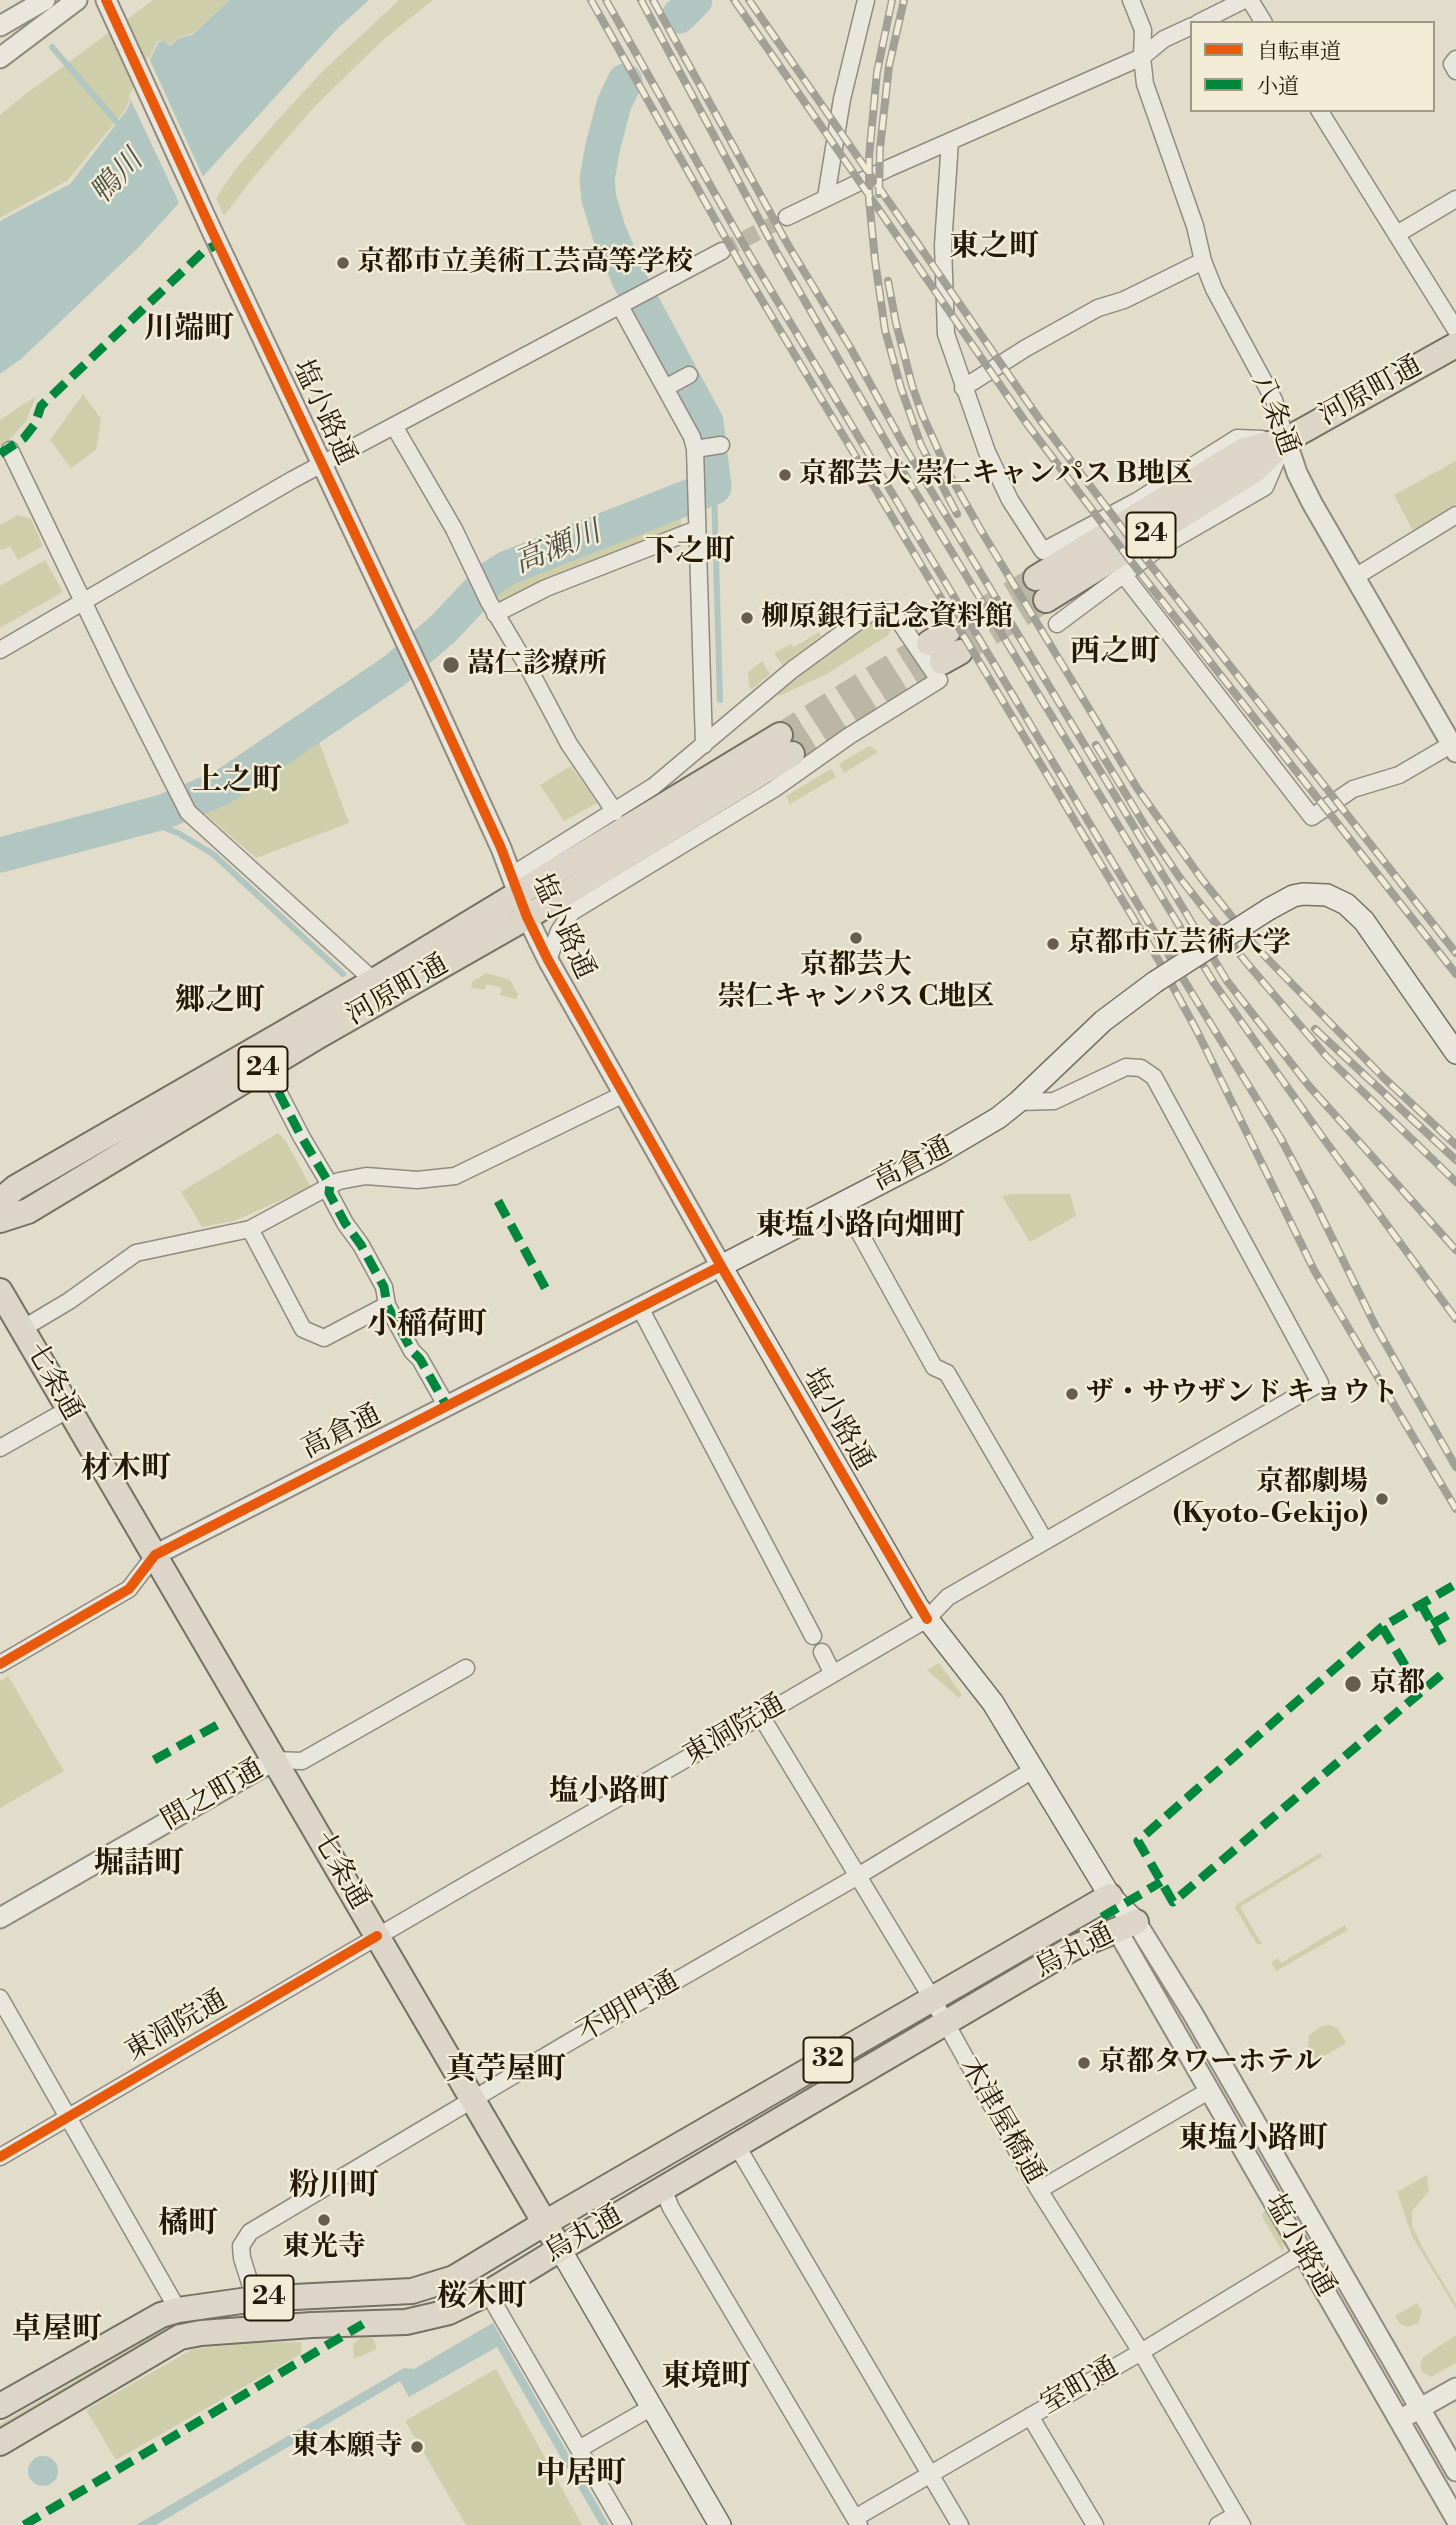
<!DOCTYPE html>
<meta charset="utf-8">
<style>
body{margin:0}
#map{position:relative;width:1456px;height:2525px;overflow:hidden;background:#e2ddcb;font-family:"Libre Bodoni","Noto Serif JP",serif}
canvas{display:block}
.legend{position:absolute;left:1190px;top:21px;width:245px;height:91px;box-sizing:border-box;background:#f2ecd7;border:2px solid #a09784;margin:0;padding:9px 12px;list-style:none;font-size:21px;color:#241807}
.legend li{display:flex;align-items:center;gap:14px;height:35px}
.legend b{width:35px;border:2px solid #a09784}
</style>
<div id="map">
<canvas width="1456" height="2525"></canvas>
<ul class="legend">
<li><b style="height:9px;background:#e8590c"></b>自転車道</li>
<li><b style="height:9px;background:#00873e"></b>小道</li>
</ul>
</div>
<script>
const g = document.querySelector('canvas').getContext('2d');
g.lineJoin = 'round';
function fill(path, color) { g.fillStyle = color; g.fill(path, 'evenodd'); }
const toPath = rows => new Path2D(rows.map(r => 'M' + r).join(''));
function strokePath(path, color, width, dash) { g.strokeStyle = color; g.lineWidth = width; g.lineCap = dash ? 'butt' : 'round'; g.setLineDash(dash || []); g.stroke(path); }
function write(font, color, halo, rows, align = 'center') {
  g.font = font + ' "Libre Bodoni","Noto Serif JP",serif'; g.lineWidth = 5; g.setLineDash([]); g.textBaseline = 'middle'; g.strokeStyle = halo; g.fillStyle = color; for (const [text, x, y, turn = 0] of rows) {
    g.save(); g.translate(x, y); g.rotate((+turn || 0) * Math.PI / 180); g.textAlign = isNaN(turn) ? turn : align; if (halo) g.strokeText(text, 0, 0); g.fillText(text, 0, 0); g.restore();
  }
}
fill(toPath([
 [153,0,229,0,192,34,179,37,170,45,164,40,157,42,125,110,68,180,0,218,0,115,23,96],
 [399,0,433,0,383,40,316,105,255,175,224,216,216,198,234,171,274,124,323,71],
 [83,394,101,419,96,450,71,468,50,440],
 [36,396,26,421,8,441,0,447,0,420],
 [1456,461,1456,504,1413,531,1394,495],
 [680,488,681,528,607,555,498,602,481,573,502,558],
 [18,515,31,519,43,546,18,560,10,546,2,550,0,548,0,525],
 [45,560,63,592,0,628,0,586],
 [883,623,893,628,887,636,827,674,779,696,777,694,869,624],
 [819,632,821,636,782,665,774,653,791,644,794,647],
 [762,661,770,674,752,689,749,686,748,672],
 [318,739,349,823,256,858,197,807,231,794],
 [869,746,878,752,844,773,839,764],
 [571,766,597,803,564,821,540,785],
 [831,769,836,777,790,804,786,796],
 [486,973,510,980,518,994,516,999,500,995,502,988,487,984,484,990,471,988,472,982],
 [278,1133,287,1143,311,1187,234,1221,202,1227,181,1192],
 [1012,1194,1070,1194,1076,1216,1030,1242,1002,1196],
 [939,1663,962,1695,959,1698,927,1670],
 [8,1676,64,1771,0,1808,0,1681],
 [1320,1853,1323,1856,1240,1907,1262,1944,1257,1944,1235,1908,1237,1904],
 [1345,1925,1348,1930,1276,1971,1271,1962,1278,1958,1281,1963],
 [1331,2025,1338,2029,1346,2043,1316,2061,1308,2046,1309,2035,1322,2026],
 [1427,2175,1429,2191,1412,2211,1412,2225,1422,2247,1456,2304,1456,2309,1412,2236,1397,2192],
 [1268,2208,1285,2239,1283,2252,1261,2215],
 [501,2270,504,2275,456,2301,408,2312,214,2321,214,2316,406,2307,452,2298],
 [1417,2303,1422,2312,1418,2323,1408,2327,1400,2324,1395,2316],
 [179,2324,181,2327,0,2429,0,2424,157,2333],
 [1456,2335,1456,2363,1431,2377,1423,2373,1420,2367,1422,2358],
 [362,2337,373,2338,377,2349,354,2359,353,2344],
 [302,2342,301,2354,116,2460,86,2410,193,2349,251,2343],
 [496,2369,582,2525,466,2525,405,2421]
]), '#ceceaa');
fill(toPath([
 [229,0,369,0,338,28,139,247,21,359,0,374,0,221,70,184,126,111,158,43,164,40,170,46,179,38,192,35],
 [493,2323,609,2525,600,2525,497,2347,409,2397,400,2381,156,2525,136,2525,404,2368,414,2369],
 '28 2471a15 15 0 1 1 30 0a15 15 0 1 1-30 0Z'
]), '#b1c6c1');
fill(toPath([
 [148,56,205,181,181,207,129,96]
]), '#e2ddcb');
strokePath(toPath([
 [52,47,122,128],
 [714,487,720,700],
 [129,821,155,824,178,833,213,854,343,974]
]), '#b1c6c1', 6);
strokePath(toPath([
 [679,16,695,0],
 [0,855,163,812,223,787,394,671,443,629,490,579,507,568,714,487,706,422,630,281,609,232,599,199,597,179,603,146,614,104,625,81]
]), '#b1c6c1', 35);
strokePath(toPath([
 [722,251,787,217]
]), '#bcb6a4', 16, [16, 8]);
strokePath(toPath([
 [948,631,1036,578],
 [960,652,1046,600],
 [780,735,929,643],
 [792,754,942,662]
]), '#bcb6a4', 24, [24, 12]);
const minor = toPath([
 [1131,0,1143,30,1142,57,1145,84,1195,226,1203,261,1214,289,1274,400,1286,440],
 [1250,0,1264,23],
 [1198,23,1244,0],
 [1456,59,1452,64,1456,71],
 [1319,110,1456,330],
 [950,141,943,245,946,334,987,452,1010,500,1043,551,1137,501,1237,438,1262,439],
 [826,197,842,99,866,0],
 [787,217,889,168,1142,57,1164,39,1192,26],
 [1397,234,1456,199],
 [620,306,692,437,695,449,704,745],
 [665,388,689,375],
 [963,388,1026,348,1098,308,1124,300,1203,261],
 [394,426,454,529,489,602,529,669,569,744,615,812],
 [695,449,721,445],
 [10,450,121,680,188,812,374,981],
 [1123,574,1312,817,1353,789,1399,775,1452,744],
 [1355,577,1456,515],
 [495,614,546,588,697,529],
 [1057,624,1159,548,1265,487,1280,452],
 [0,650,292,480,722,251],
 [512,875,654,786,792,670,871,612,885,610,897,618,939,680,849,736,774,789,572,912,559,931,548,960],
 [266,1068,301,1136,330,1185,329,1193,345,1223,361,1245,384,1287,387,1305,412,1351,420,1359,446,1405],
 [842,1201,934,1367,947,1373,1045,1541],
 [250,1229,303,1329,324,1338,387,1305],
 [639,1306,813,1636],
 [22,1329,69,1301,136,1253,250,1229,339,1181,366,1176,417,1180,455,1176,624,1094],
 [0,1448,69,1409],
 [822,1652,832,1672],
 [0,1664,129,1589,155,1555],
 [761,1716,933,2000,1039,2190,1141,2352,1242,2525],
 [275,1760,302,1761,466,1668],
 [0,1998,178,2310],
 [737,2146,960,2525],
 [0,2157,476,1879,761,1716,927,1619,948,1597,1320,1383,1154,1077,1141,1068,1126,1067,1054,1101,1018,1102],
 [663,2189,671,2208,859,2525],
 [1039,2190,1210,2090],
 [488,2293,623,2525],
 [255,2299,242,2258,241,2246,250,2232,571,2041,858,1876,1033,1770],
 [1030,2416,1095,2525],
 [579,2449,652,2407],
 [855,2518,1141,2352,1303,2253],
 [1218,2525,1236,2515]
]);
const tertiary = toPath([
 [106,0,210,227,422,676,501,848,527,917,548,960,721,1266,155,1555],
 [0,26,45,0],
 [0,58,77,0],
 [1286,440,1297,473,1312,503,1456,752],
 [0,1918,275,1760],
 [1136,1922,1193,2014,1456,2471],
 [1117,1930,1456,2519],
 [1408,2415,1456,2388]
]);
const secondary = toPath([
 [1269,909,1293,896,1303,894,1327,895,1346,904,1364,921,1456,1053],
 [1136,1922,1110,1896,993,1703,918,1607,721,1266,937,1154,998,1118,1018,1102,1103,1021,1155,982],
 [560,2249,720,2525]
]);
const primary = toPath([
 [545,2223,1110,1896],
 [560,2249,1073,1948,1136,1922]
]);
const trunk = toPath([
 [1036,578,1244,450,1285,440],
 [1046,600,1255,470,1286,440,1456,345],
 [929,643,948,631],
 [942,662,960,652],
 [0,1201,15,1188,374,981,780,735],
 [0,1220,28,1211,320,1035,527,917,792,754],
 [0,1291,560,2249,488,2293,449,2312,406,2322,312,2325,201,2333,180,2337,0,2443],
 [0,2406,161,2315,178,2310,255,2299,412,2291,454,2278,545,2223]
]);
strokePath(minor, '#908a7f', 19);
strokePath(tertiary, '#908a7f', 23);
strokePath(secondary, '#757064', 24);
strokePath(primary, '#757064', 28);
strokePath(trunk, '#757064', 28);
strokePath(minor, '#e8e6dd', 16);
strokePath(tertiary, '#e8e6dd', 19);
strokePath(secondary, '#e8e6dd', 21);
strokePath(primary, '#dcd5c8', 24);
strokePath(trunk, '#dcd5c8', 24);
const rail = toPath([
 [591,0,742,267,1159,961,1197,1031,1314,1270,1456,1509],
 [606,0,745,247,1146,918,1280,1137,1314,1201,1376,1327,1456,1467],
 [641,0,776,251,908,480,1214,983,1321,1135,1456,1319],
 [653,0,788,245,850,347,906,449,1227,981,1309,1086,1456,1250],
 [734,0,1027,424,1130,560,1456,974],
 [749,0,1040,420,1142,554,1456,953],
 [892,0,877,72,869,157,869,199,875,260,885,330,901,388,921,445,957,514],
 [879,194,880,148,889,66,904,0],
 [888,281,896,323,912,385,922,414,949,474,982,532,1137,788,1201,878,1256,947,1384,1078,1456,1145],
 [1096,745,1149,832,1180,878,1246,962,1327,1057,1456,1182],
 [1315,1029,1456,1160]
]);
strokePath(rail, '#a29f96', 8);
strokePath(rail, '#f2ecd7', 5, [16]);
const secondaryBridge = toPath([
 [1155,982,1269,909]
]);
strokePath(secondaryBridge, '#757064', 24, []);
strokePath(secondaryBridge, '#e8e6dd', 21);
strokePath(toPath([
 [0,454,24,438,35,424,41,406,204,251,218,244],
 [266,1068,301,1136,330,1185,329,1193,345,1223,361,1245,384,1287,387,1305,412,1351,420,1359,446,1405],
 [498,1201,548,1293],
 [1421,1604,1443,1644],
 [1432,1624,1455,1611],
 [1382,1627,1421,1692],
 [1441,1675,1173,1902,1138,1841,1382,1627,1456,1584],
 [154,1760,219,1724],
 [1102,1917,1161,1882],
 [24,2525,363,2324]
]), '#00873e', 9, [18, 9]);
strokePath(toPath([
 [106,0,210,227,422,676,501,848,527,917,548,960,721,1266,927,1619],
 [0,1664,129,1589,155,1555,721,1266],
 [0,2157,377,1936]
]), '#e8590c', 10);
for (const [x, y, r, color] of [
 [343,263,7,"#665d4c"],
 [785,475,7,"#665d4c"],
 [747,618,7,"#665d4c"],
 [451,665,9,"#665d4c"],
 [856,938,7,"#665d4c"],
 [1053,944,7,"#665d4c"],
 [1072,1394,7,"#665d4c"],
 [1382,1499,7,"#665d4c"],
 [1353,1684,9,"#665d4c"],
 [1084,2063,7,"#665d4c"],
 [324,2220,7,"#665d4c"],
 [417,2447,7,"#665d4c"]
]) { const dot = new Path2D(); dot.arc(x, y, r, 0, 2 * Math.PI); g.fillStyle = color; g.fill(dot); strokePath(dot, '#f2ecd7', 2.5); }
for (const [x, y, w] of [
 [1151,535,49],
 [263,1069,49],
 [828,2060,49],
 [269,2298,49]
]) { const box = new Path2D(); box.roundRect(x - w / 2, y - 22.5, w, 45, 5); g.fillStyle = '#f2ecd7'; g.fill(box); strokePath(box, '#241807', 2); }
write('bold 26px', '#241807', null, [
 ["24",1151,535],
 ["24",263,1069],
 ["32",828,2060],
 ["24",269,2298]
]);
write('bold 28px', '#241807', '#f2ecd7', [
 ["京都市立美術工芸高等学校",357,263],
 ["京都芸大 崇仁キャンパス B地区",799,475],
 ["柳原銀行記念資料館",761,618],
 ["嵩仁診療所",467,665],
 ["京都市立芸術大学",1067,944],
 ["京都芸大",856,966,"center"],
 ["崇仁キャンパス C地区",856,998,"center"],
 ["ザ・サウザンド キョウト",1086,1394],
 ["京都劇場",1368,1483,"right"],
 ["(Kyoto-Gekijo)",1368,1515,"right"],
 ["京都",1369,1684],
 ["京都タワーホテル",1098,2063],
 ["東光寺",324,2248,"center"],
 ["東本願寺",403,2447,"right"]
], 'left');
write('28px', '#241807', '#f2ecd7', [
 ["河原町通",1371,392,-29],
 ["塩小路通",323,413,65],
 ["八条通",1274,415,69],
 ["塩小路通",562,927,65],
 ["河原町通",398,991,-30],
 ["高倉通",913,1165,-27],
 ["七条通",53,1382,60],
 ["塩小路通",837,1420,60],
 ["高倉通",342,1433,-27],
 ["東洞院通",735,1731,-30],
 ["間之町通",213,1796,-30],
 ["七条通",340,1871,60],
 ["烏丸通",1075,1952,-27],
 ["不明門通",629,2008,-30],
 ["東洞院通",177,2027,-30],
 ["木津屋橋通",1001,2121,60],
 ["烏丸通",584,2235,-30],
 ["塩小路通",1299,2246,60],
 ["室町通",1080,2387,-30]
]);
write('italic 30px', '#4e5147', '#f2ecd7', [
 ["鴨川",118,178,-47],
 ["高瀬川",558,549,-22]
]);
write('bold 30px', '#241807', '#f2ecd7', [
 ["東之町",994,248],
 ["川端町",189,330],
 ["下之町",690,553],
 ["西之町",1115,653],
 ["上之町",237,782],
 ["郷之町",220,1002],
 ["東塩小路向畑町",860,1227],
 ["小稲荷町",427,1326],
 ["材木町",126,1470],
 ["塩小路町",609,1793],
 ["堀詰町",139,1865],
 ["真苧屋町",506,2071],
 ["東塩小路町",1253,2140],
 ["粉川町",334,2187],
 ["橘町",188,2225],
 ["桜木町",482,2298],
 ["卓屋町",57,2331],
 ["東境町",706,2378],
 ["中居町",581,2475]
]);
</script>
